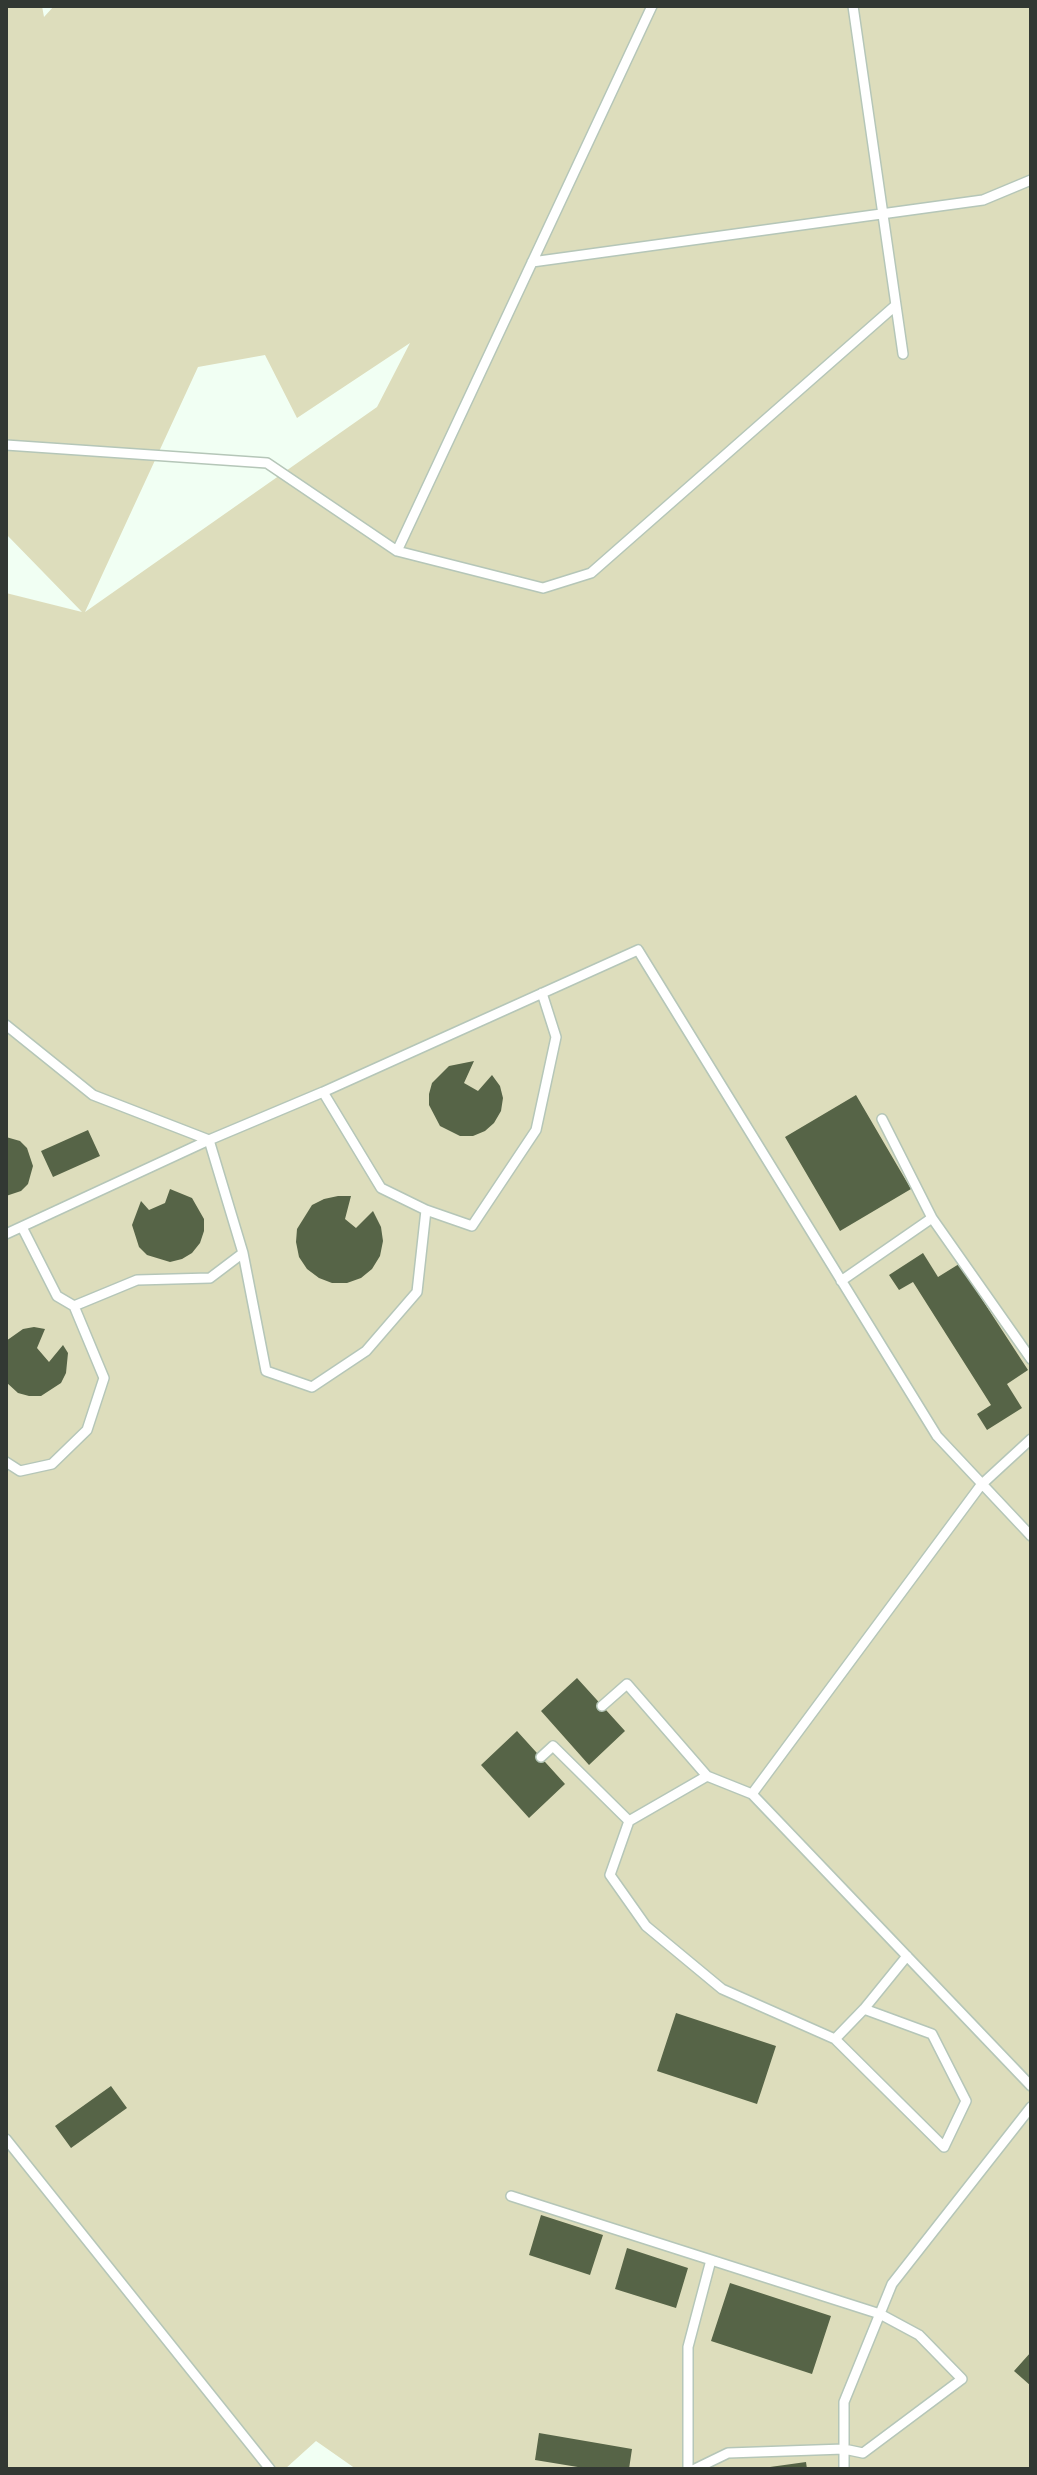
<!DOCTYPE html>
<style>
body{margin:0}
#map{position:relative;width:1037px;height:2475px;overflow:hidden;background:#f1fff3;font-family:Spectral,serif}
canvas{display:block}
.frame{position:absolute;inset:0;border:8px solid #323833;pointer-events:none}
</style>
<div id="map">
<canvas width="1037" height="2475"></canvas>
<div class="frame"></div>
</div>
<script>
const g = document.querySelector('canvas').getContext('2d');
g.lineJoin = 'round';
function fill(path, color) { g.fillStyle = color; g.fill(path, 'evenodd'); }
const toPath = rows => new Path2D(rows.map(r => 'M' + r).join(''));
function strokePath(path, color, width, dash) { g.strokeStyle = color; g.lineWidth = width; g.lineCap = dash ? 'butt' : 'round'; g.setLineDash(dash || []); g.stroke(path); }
fill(toPath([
 [6,6,42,6,44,17,54,6,1031,6,1031,2469,356,2469,316,2441,285,2469,6,2469,6,593,82,612,6,534],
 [410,343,377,407,85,612,198,367,265,355,297,418]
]), '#ddddbc');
fill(toPath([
 [474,1061,464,1083,478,1091,492,1075,500,1086,503,1098,501,1111,494,1123,485,1131,473,1136,460,1136,440,1126,429,1105,429,1094,432,1083,449,1066],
 [856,1095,911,1189,840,1231,785,1137],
 [88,1130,100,1156,53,1177,41,1151],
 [6,1137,20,1141,27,1148,33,1166,28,1184,21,1191,6,1196],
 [170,1189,192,1198,204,1219,204,1231,200,1243,192,1253,182,1259,170,1262,147,1255,139,1247,132,1225,141,1201,149,1210,165,1203],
 [338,1196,351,1196,345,1219,356,1228,373,1211,381,1227,383,1241,380,1256,372,1269,361,1278,347,1283,332,1283,319,1278,307,1269,299,1257,296,1242,297,1229,312,1205,324,1199],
 [923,1253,938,1277,959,1264,1028,1370,1007,1384,1022,1408,987,1430,977,1414,991,1405,913,1282,899,1290,889,1275],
 [34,1327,45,1329,37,1348,49,1362,63,1345,68,1353,66,1373,61,1383,41,1396,29,1396,18,1393,6,1382,6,1341,23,1329],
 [577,1678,625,1731,589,1765,541,1711],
 [517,1731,565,1784,529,1818,481,1765],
 [676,2013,776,2046,757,2104,657,2071],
 [111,2086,127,2108,71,2148,55,2126],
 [541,2215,603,2235,590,2275,529,2255],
 [627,2248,688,2268,676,2308,615,2289],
 [730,2283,831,2316,812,2374,711,2341],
 [1031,2352,1031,2386,1014,2371],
 [539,2433,632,2449,629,2469,590,2469,535,2460],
 [806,2462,807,2469,770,2469,770,2467]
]), '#566447');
const lane = toPath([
 [853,6,903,354],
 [532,262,983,200,1031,180],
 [6,445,267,463,397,551,543,588,591,573,896,305],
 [397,551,652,6],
 [6,1025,93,1095,209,1140,243,1253],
 [323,1092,381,1188,426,1210],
 [882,1119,932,1218,1031,1359],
 [22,1227,57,1296,74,1306],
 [6,1234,209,1140,323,1092,638,950,937,1436,1031,1536],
 [841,1281,932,1218],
 [1031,1439,981,1485,752,1794,1031,2086],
 [6,1462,20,1471,52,1464,87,1430,104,1378,74,1306,137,1280,210,1278,243,1253,266,1371,312,1387,366,1351,417,1292,426,1210,472,1226,536,1130,556,1037,542,993],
 [602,1706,627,1684,707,1776],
 [541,1757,553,1746,629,1821],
 [752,1794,707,1776,629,1821,610,1875,646,1926,722,1989,835,2039,864,2009,907,1956],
 [835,2039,944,2147,966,2101,932,2034,864,2009],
 [6,2139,270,2469],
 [511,2196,880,2314,919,2335,962,2379,863,2453,844,2449,728,2453,695,2469],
 [688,2469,688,2347,711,2260],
 [844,2469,844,2402,892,2284,1031,2107]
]);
strokePath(lane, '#b5c6b8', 12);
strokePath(lane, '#fff', 9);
</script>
